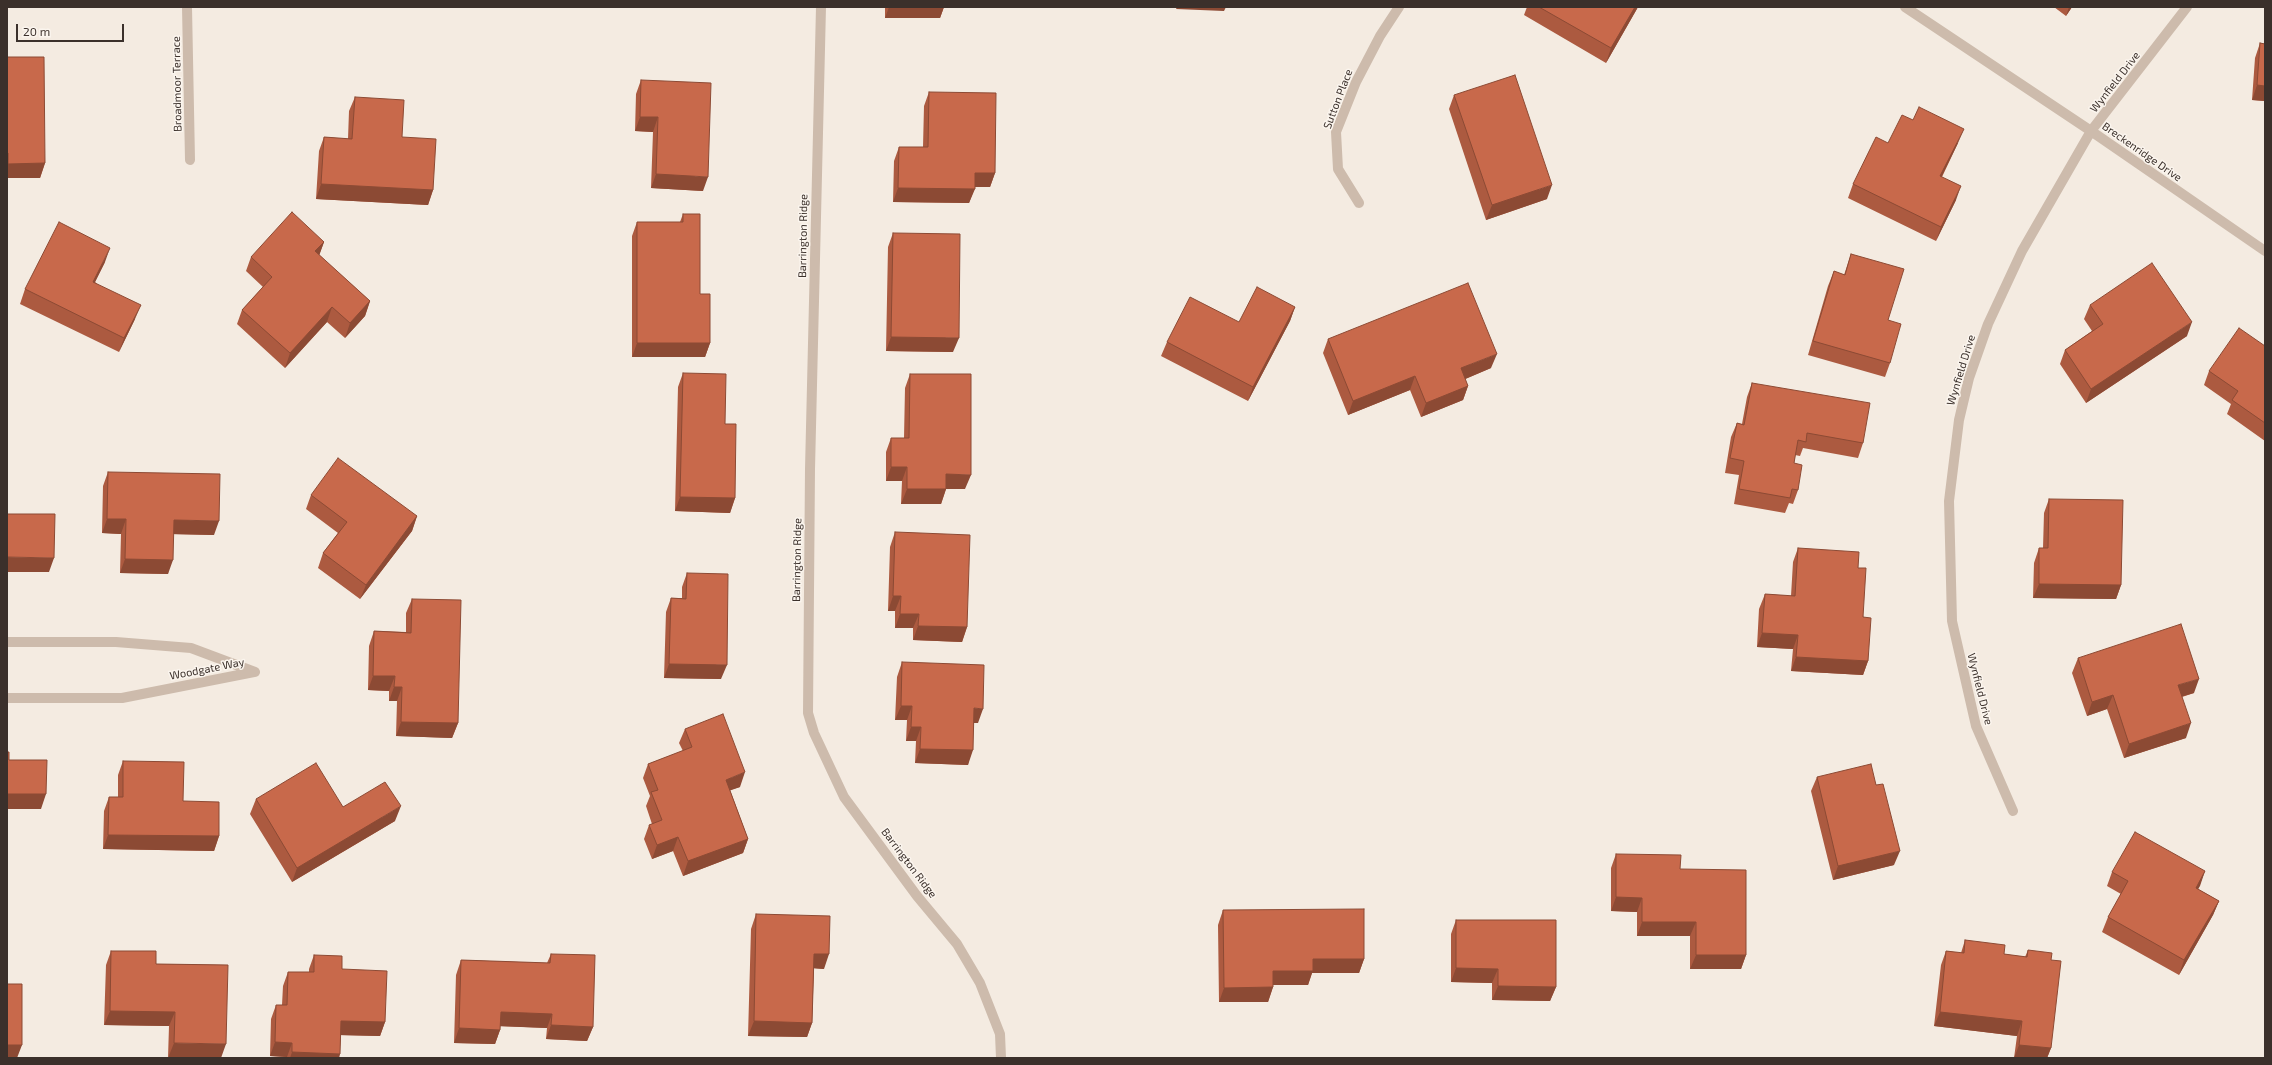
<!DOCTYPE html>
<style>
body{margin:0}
#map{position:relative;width:2272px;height:1065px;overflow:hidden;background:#f4ebe1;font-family:"Exo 2",sans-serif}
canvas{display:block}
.frame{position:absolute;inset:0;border:8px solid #3b302b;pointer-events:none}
.scale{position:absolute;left:16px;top:24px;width:108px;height:18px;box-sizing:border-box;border:2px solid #3b302b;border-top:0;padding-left:5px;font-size:12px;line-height:14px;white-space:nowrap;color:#3b302b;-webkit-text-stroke:3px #fbf5ee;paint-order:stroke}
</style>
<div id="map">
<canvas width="2272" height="1065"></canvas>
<div class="frame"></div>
<div class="scale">20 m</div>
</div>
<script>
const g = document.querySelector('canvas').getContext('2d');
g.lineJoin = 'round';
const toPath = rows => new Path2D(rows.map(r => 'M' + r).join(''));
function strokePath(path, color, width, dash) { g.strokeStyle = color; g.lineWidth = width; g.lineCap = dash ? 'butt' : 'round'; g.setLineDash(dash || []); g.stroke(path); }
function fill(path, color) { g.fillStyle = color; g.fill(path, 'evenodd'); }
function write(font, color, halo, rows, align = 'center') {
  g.font = font + ' "Exo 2",sans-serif'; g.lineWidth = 3; g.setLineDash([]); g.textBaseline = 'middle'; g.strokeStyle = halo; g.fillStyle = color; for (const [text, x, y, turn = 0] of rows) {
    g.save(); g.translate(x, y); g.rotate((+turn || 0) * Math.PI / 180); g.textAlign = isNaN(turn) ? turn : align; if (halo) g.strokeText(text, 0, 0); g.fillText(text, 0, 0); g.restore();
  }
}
strokePath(toPath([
 [187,7,190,160],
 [821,7,810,469,808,713,814,733,844,797,917,896,957,944,980,983,1000,1034,1001,1058],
 [1905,7,2091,131,2265,251],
 [1359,203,1338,169,1336,132,1356,82,1380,36,1399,7],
 [7,642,116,642,191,648,255,672],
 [7,698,122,698,254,672],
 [2013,811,1976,726,1952,621,1949,501,1959,420,1969,378,1988,324,2022,251,2091,131,2187,7]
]), '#cdbbac', 10);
fill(toPath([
 [885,7,944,7,940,18,885,18],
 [1527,7,1638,7,1606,63,1524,15],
 [2054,7,2072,7,2066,16],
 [2260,43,2265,44,2265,101,2252,100,2255,58],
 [7,57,45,163,40,178,7,178],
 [641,80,703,191,651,188,653,132,635,131,636,94],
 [929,92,995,173,990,187,975,187,969,203,893,202,894,161,899,147,923,147,924,106],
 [1454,95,1547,199,1486,220,1449,109],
 [355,97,402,137,433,190,428,205,316,199,319,151,324,137,348,139,349,111],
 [1888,143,1958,143,1942,177,1956,200,1936,241,1848,198,1853,184],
 [683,214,710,343,705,357,632,357,632,236,637,222,680,222],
 [893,233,953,352,886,351,888,247],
 [324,242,319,255,370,301,365,316,345,338,327,322,285,368,237,324,242,310,263,287,246,271,251,257],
 [1851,254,1890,363,1885,377,1808,355,1828,286,1834,271,1844,275],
 [105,262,95,282,135,319,119,352,20,304,25,289],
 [2090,305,2187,336,2086,403,2060,364,2065,350,2092,331,2084,319],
 [1295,307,1290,321,1248,401,1161,356,1167,342],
 [1328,339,1491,368,1465,379,1468,386,1463,400,1421,417,1410,390,1348,415,1323,353],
 [2265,346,2265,441,2227,414,2231,404,2204,385,2209,371],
 [683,373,725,424,735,498,730,513,675,511,678,387],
 [910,374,965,489,946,489,941,504,901,504,902,481,886,481,886,452,891,438,904,438,905,388],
 [1752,383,1863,443,1858,458,1803,448,1800,456,1795,455,1794,463,1798,490,1793,504,1789,503,1785,513,1734,504,1739,475,1725,473,1731,437,1737,423,1742,424,1747,397],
 [108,472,214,535,173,534,168,574,120,573,121,534,102,533,103,486],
 [311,495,417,516,412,531,360,599,318,568,323,553,338,533,306,509],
 [2049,499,2121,585,2116,599,2033,598,2034,563,2039,548,2043,548,2044,513],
 [895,532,967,627,962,642,913,640,913,628,895,628,895,611,888,611,890,547],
 [1798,548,1858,568,1868,661,1863,675,1791,671,1793,649,1757,647,1759,609,1765,594,1791,596,1793,562],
 [687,573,721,679,664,678,666,612,671,598,682,598,682,587],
 [412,599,458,723,452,738,396,736,397,701,389,701,389,691,368,690,369,646,374,631,406,632,406,613],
 [2078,658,2194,693,2182,697,2186,738,2124,758,2107,709,2087,716,2072,673],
 [902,662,978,723,974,723,968,765,915,763,916,741,906,741,907,720,895,720,897,677],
 [685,729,740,787,730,790,748,839,743,853,683,876,673,851,652,859,644,839,649,825,652,824,646,806,650,796,643,778,648,764,683,751,679,743],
 [123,761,183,801,219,836,214,851,103,849,104,811,109,797,118,797,118,775],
 [1817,777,1876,785,1894,865,1833,880,1811,791],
 [256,799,343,807,395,821,292,882,250,814],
 [1616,854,1680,869,1746,955,1741,969,1690,969,1690,936,1637,936,1637,912,1611,911,1611,868],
 [2205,871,2198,889,2219,901,2213,915,2179,975,2102,932,2108,917,2121,894,2107,886,2112,872],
 [1223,910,1364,959,1359,973,1312,973,1308,985,1273,985,1273,987,1268,1002,1219,1002,1218,925],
 [756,914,824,969,814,968,812,1023,807,1037,748,1036,751,929],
 [1456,920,1556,987,1550,1001,1492,1000,1492,983,1451,982,1451,934],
 [1965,940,2004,954,2025,957,2028,950,2051,960,2051,1048,2047,1058,2014,1058,2017,1036,1934,1026,1941,965,1946,951,1961,953],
 [111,951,156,964,228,965,168,1058,169,1026,104,1025,106,965],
 [551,954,593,1027,587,1041,546,1039,547,1028,500,1026,500,1030,495,1044,454,1043,456,975,461,960,547,963],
 [314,955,342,969,385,1022,380,1036,341,1035,339,1058,287,1058,287,1057,270,1056,271,1019,276,1005,282,1005,283,986,288,972,309,972,309,969]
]), '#ac5a40');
fill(toPath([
 [889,7,944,7,940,18,885,18],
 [1177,7,1226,7,1224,11,1176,9],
 [1635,7,1638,7,1606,63,1611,48],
 [2069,7,2072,7,2066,16],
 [2257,85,2265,86,2265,101,2252,100],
 [640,117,658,117,653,132,635,131],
 [1964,129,1958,143,1935,190,1940,176],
 [45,163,40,178,7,178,7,168,8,164],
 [975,173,995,173,990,187,969,187],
 [656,174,708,177,703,191,651,188],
 [321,184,433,190,428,205,316,199],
 [1552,185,1547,199,1486,220,1492,205],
 [1961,186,1956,200,1936,241,1941,227],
 [898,188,975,189,969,203,893,202],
 [324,242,319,256,315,251],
 [110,248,105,262,88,296,93,282],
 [370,301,365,316,345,338,350,323],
 [141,305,135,319,119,352,124,338],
 [332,307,327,322,285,368,290,353],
 [1295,307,1290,321,1248,401,1253,387],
 [2192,322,2187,336,2086,403,2091,389],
 [891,337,959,338,953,352,886,351],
 [637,343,710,343,705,357,632,357],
 [1497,354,1491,368,1456,383,1461,368],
 [1415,376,1410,390,1348,415,1353,401],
 [1468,386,1463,400,1421,417,1426,403],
 [891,467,907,467,902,481,886,481],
 [946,474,971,475,965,489,941,489],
 [907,489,946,489,941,504,901,504],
 [680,497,735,498,730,513,675,511],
 [417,516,412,531,360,599,366,585],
 [107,519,126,519,121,534,102,533],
 [174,520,219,521,214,535,168,534],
 [7,557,54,558,49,572,7,572],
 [125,559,173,560,168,574,120,573],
 [2039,584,2121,585,2116,599,2033,598],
 [893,596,901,596,895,611,888,611],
 [900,614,919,614,913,628,895,628],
 [918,626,967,627,962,642,913,640],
 [1762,633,1798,635,1793,649,1757,647],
 [1796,657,1868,661,1863,675,1791,671],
 [669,664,727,665,721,679,664,678],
 [373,676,395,676,389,691,368,690],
 [2199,679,2194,693,2173,699,2178,685],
 [394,687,402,687,397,701,389,701],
 [2113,695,2107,709,2087,716,2092,702],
 [901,706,912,706,907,720,895,720],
 [974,708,983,709,978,723,969,723],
 [401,722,458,723,452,738,396,736],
 [2191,723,2186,738,2124,758,2129,744],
 [911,727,921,727,916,741,906,741],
 [920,749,973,750,968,765,915,763],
 [745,772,740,787,720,794,726,780],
 [7,794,46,794,41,809,7,809],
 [401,806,395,821,292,882,297,868],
 [108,835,219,836,214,851,103,849],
 [678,837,673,851,652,859,657,845],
 [748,839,743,853,683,876,688,861],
 [1900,851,1894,865,1833,880,1838,866],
 [2205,871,2200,886,2190,902,2196,888],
 [1616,897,1642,898,1637,912,1611,911],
 [2219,901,2213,915,2179,975,2184,960],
 [1642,922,1696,922,1690,936,1637,936],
 [814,954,829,954,824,969,809,968],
 [1696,955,1746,955,1741,969,1690,969],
 [1313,959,1364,959,1359,973,1312,973,1308,985,1268,985,1273,971],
 [1456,968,1498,969,1492,983,1451,982],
 [1498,986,1556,987,1550,1001,1492,1000],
 [1273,987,1268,1002,1219,1002,1224,988],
 [110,1011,175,1012,169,1026,104,1025],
 [501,1012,552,1014,547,1028,495,1026],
 [1940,1012,2022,1021,2017,1036,1934,1026],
 [341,1021,385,1022,380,1036,336,1035],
 [754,1021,812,1023,807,1037,748,1036],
 [551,1025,593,1027,587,1041,546,1039],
 [459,1028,500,1030,495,1044,454,1043],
 [275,1042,292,1043,287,1057,270,1056],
 [174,1043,226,1044,221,1058,168,1058],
 [7,1045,22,1045,17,1058,7,1058],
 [2019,1045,2051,1048,2047,1058,2014,1058],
 [292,1052,340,1054,339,1058,290,1058]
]), '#8c4a34');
const building = toPath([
 [1539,7,1635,7,1611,48,1539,7],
 [2260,43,2265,44,2265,86,2257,85,2260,43],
 [7,57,44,57,45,163,8,164,8,153,7,153,7,57],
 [1515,75,1552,185,1492,205,1454,95,1515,75],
 [641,80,711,83,708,177,656,174,658,117,640,117,641,80],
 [929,92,996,93,995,173,975,173,975,189,898,188,899,147,928,147,929,92],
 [355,97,404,100,402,137,436,139,433,190,321,184,324,137,352,139,355,97],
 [1919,107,1964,129,1940,176,1961,186,1941,227,1853,184,1876,137,1888,143,1902,115,1913,120,1919,107],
 [292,212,324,242,315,251,370,301,350,323,332,307,290,353,242,310,272,277,251,257,292,212],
 [683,214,700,214,700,294,710,294,710,343,637,343,637,222,683,222,683,214],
 [59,222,110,248,93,282,141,305,124,338,25,289,59,222],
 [893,233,960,234,959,338,891,337,893,233],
 [1851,254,1904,269,1888,320,1901,324,1890,363,1813,341,1834,271,1845,275,1851,254],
 [2152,263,2192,322,2091,389,2065,350,2103,324,2090,305,2152,263],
 [1468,283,1497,354,1461,368,1468,386,1426,403,1415,376,1353,401,1328,339,1468,283],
 [1257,287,1295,307,1253,387,1167,342,1190,297,1239,322,1257,287],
 [2239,328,2265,346,2265,423,2232,400,2238,391,2209,371,2239,328],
 [683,373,726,374,725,424,736,424,735,498,680,497,683,373],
 [910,374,971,374,971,475,946,474,946,489,907,489,907,467,891,467,891,438,909,438,910,374],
 [1752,383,1870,403,1863,443,1807,433,1806,442,1798,440,1794,463,1802,465,1798,490,1792,489,1790,498,1739,489,1744,461,1730,458,1737,423,1744,425,1752,383],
 [338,458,417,516,366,585,323,553,347,522,311,495,338,458],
 [108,472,220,474,219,521,174,520,173,560,125,559,126,519,107,519,108,472],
 [2049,499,2123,500,2121,585,2039,584,2039,548,2048,548,2049,499],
 [7,514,55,514,54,558,7,557,7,564,7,514],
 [895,532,970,535,967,627,918,626,919,614,900,614,901,596,893,596,895,532],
 [1798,548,1859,552,1858,568,1866,568,1863,617,1871,618,1868,661,1796,657,1798,635,1762,633,1765,594,1795,596,1798,548],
 [687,573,728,574,727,665,669,664,671,598,686,599,687,573],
 [412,599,461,600,458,723,401,722,402,687,394,687,395,676,373,676,374,631,411,633,412,599],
 [2181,624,2199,679,2178,685,2191,723,2129,744,2113,695,2092,702,2078,658,2181,624],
 [902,662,984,665,983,709,974,708,973,750,920,749,921,727,911,727,912,706,901,706,902,662],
 [723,714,745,772,726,780,748,839,688,861,678,837,657,845,649,825,662,820,651,792,658,790,648,764,692,747,685,729,723,714],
 [7,752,9,752,9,760,47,760,46,794,7,794,7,801,7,752],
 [123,761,184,762,183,801,219,802,219,836,108,835,109,797,123,797,123,761],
 [316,763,343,807,385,782,401,806,297,868,256,799,316,763],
 [1871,764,1876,785,1883,784,1900,851,1838,866,1817,777,1871,764],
 [2135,832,2205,871,2196,888,2219,901,2184,960,2108,917,2128,881,2112,872,2135,832],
 [1616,854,1681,855,1680,869,1746,870,1746,955,1696,955,1696,922,1642,922,1642,898,1616,897,1616,854],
 [1364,909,1364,959,1313,959,1313,971,1273,971,1273,987,1224,988,1223,910,1364,909],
 [756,914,830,916,829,954,814,954,812,1023,754,1021,756,914],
 [1456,920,1556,920,1556,987,1498,986,1498,969,1456,968,1456,920],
 [1965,940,2005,945,2004,954,2027,957,2028,950,2052,953,2051,960,2061,961,2051,1048,2019,1045,2022,1021,1940,1012,1946,951,1964,953,1965,940],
 [111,951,156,951,156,964,228,965,226,1044,174,1043,175,1012,110,1011,111,951],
 [551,954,595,955,593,1027,551,1025,552,1014,501,1012,500,1030,459,1028,461,960,550,963,551,954],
 [314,955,342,956,342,969,387,971,385,1022,341,1021,340,1054,292,1052,292,1043,275,1042,276,1005,287,1005,288,972,314,972,314,955],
 [7,984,22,984,22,1045,7,1045,7,984]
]);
fill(building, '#c8694b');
strokePath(building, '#8c4a34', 1);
write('11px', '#3b302b', '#fbf5ee', [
 ["Wynfield Drive",2115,82,-52],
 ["Broadmoor Terrace",177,84,-91],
 ["Sutton Place",1338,99,-69],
 ["Breckenridge Drive",2142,152,35],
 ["Barrington Ridge",803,236,-89],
 ["Wynfield Drive",1961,370,-73],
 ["Barrington Ridge",797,560,-89],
 ["Woodgate Way",207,669,-11],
 ["Wynfield Drive",1980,689,76],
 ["Barrington Ridge",909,863,53]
]);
</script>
